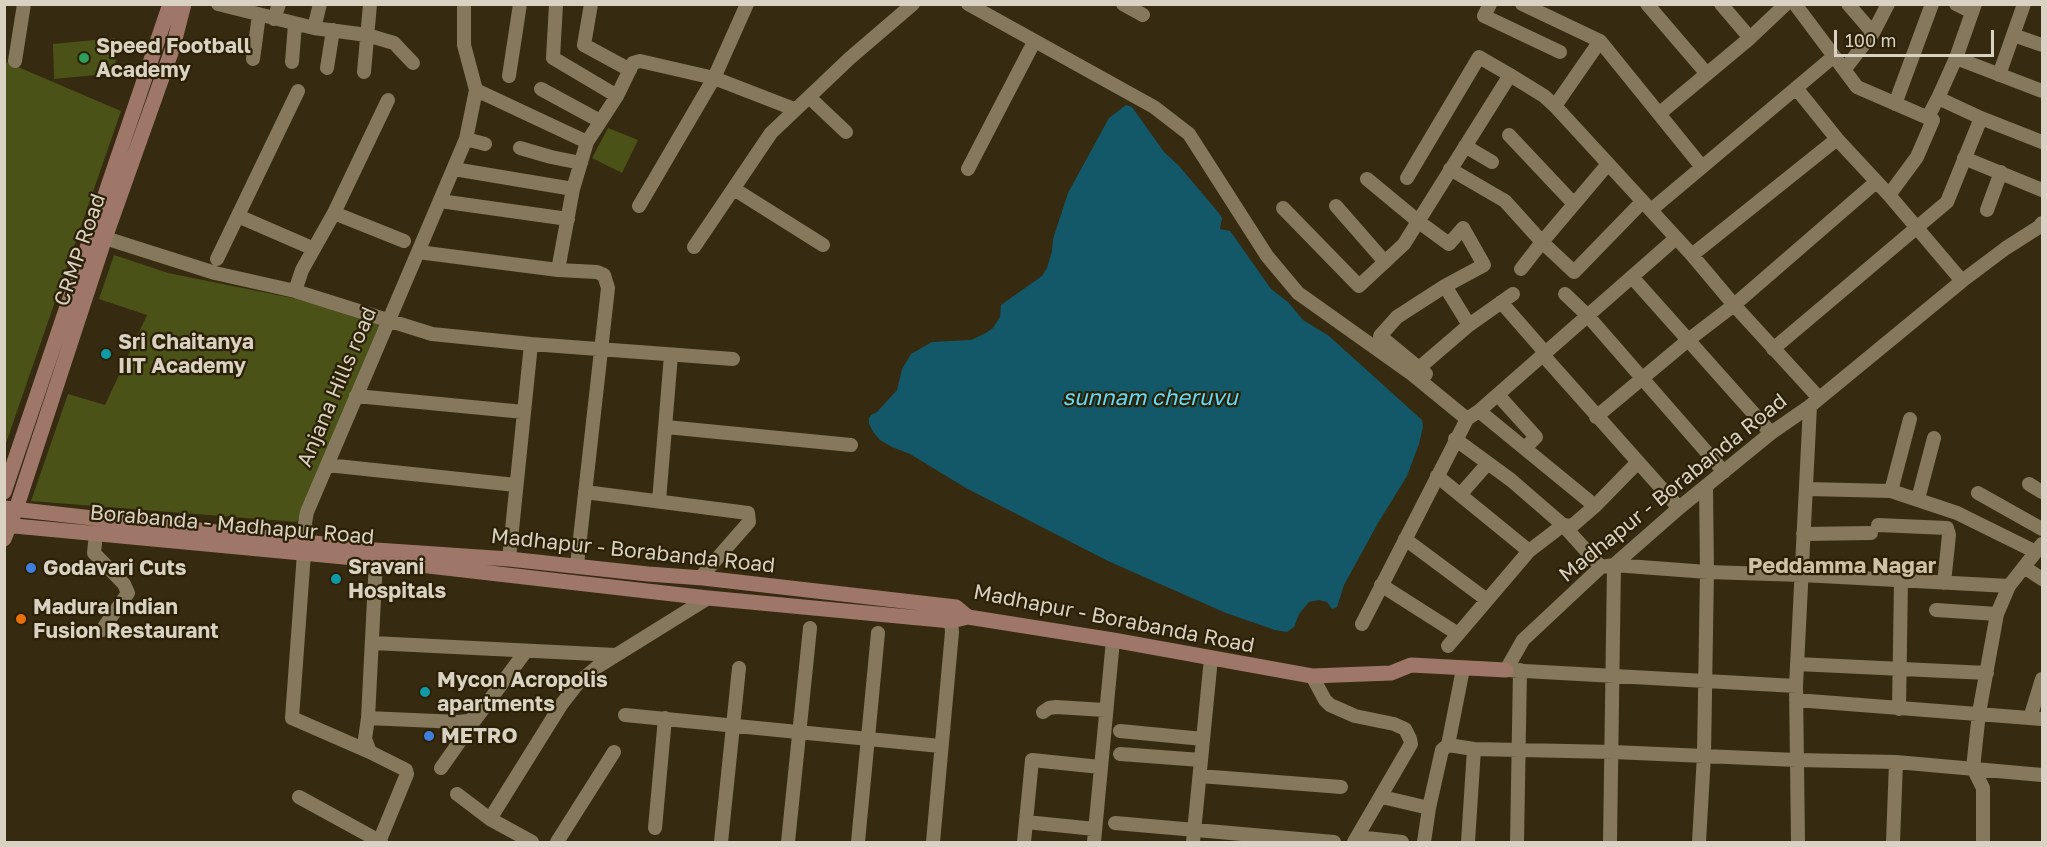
<!DOCTYPE html>
<style>
body{margin:0}
#map{position:relative;width:2047px;height:847px;overflow:hidden;background:#362a11;font-family:"Golos Text",sans-serif}
canvas{display:block}
.frame{position:absolute;inset:0;border:6px solid #d9d2c3;pointer-events:none}
.scale{position:absolute;left:1834px;top:30px;width:160px;height:27px;box-sizing:border-box;border:3px solid #d9d2c3;border-top:0;padding-left:8px;font-size:18px;line-height:21px;white-space:nowrap;color:#d9d2c3;-webkit-text-stroke:4px #2c2106;paint-order:stroke}
</style>
<div id="map">
<canvas width="2047" height="847"></canvas>
<div class="frame"></div>
<div class="scale">100 m</div>
</div>
<script>
const g = document.querySelector('canvas').getContext('2d');
g.lineJoin = 'round';
function fill(path, color) { g.fillStyle = color; g.fill(path, 'evenodd'); }
const toPath = rows => new Path2D(rows.map(r => 'M' + r).join(''));
function strokePath(path, color, width, dash) { g.strokeStyle = color; g.lineWidth = width; g.lineCap = dash ? 'butt' : 'round'; g.setLineDash(dash || []); g.stroke(path); }
function write(font, color, halo, rows, align = 'center') {
  g.font = font + ' "Golos Text",sans-serif'; g.lineWidth = 4.5; g.setLineDash([]); g.textBaseline = 'middle'; g.strokeStyle = halo; g.fillStyle = color; for (const [text, x, y, turn = 0] of rows) {
    g.save(); g.translate(x, y); g.rotate((+turn || 0) * Math.PI / 180); g.textAlign = isNaN(turn) ? turn : align; if (halo) g.strokeText(text, 0, 0); g.fillText(text, 0, 0); g.restore();
  }
}
fill(toPath([
 [115,38,116,73,54,79,53,44],
 [4,61,121,111,5,446,4,446],
 [608,128,638,140,622,173,592,158],
 [114,255,168,273,297,299,380,323,297,522,31,501,68,394,105,405,147,315,99,299]
]), '#4a5218');
fill(toPath([
 [1126,105,1132,107,1164,152,1179,166,1218,212,1222,218,1220,229,1230,231,1233,235,1271,289,1288,302,1303,320,1329,336,1422,420,1423,427,1419,444,1407,476,1378,523,1344,585,1337,607,1332,609,1327,602,1319,600,1309,602,1299,614,1294,627,1287,632,1275,630,1226,613,1108,561,966,488,910,454,892,447,880,440,874,433,869,424,869,418,871,415,877,412,897,390,902,369,911,354,932,342,971,340,986,333,993,328,1000,317,1001,305,1042,276,1047,268,1052,251,1053,239,1068,193,1109,118]
]), '#135868');
strokePath(toPath([
 [218,4,314,28],
 [320,4,314,28,367,35,394,43,413,63],
 [464,4,464,45,476,90,466,139,418,252,558,270,597,272,604,275,608,288,577,565],
 [556,4,553,58,617,96],
 [591,4,584,45,630,70],
 [968,4,1154,107,1189,134,1267,256,1298,293,1412,374,1467,419,1479,411,1675,239],
 [1123,4,1143,15],
 [1490,4,1484,16,1560,52],
 [1522,4,1600,41,1702,167],
 [1647,4,1707,74],
 [1721,4,1750,38],
 [1795,4,1857,87,1933,120,1917,157,1889,195],
 [1848,4,1873,33],
 [1956,4,1972,12],
 [274,19,279,4],
 [2013,35,2042,45],
 [1956,58,2042,91],
 [253,59,259,15],
 [15,61,24,4],
 [292,62,295,24],
 [327,68,333,30],
 [1844,70,1873,33,1888,4],
 [364,72,370,4],
 [1999,75,2024,4],
 [509,76,520,4],
 [1796,88,1837,139,1889,195,1962,281],
 [541,89,600,121],
 [476,90,587,142],
 [809,97,846,132],
 [1938,98,1956,58,1975,4],
 [1895,104,1932,4],
 [1555,106,1600,41],
 [1660,113,1750,38,1786,4],
 [1981,118,2042,142],
 [1509,135,1574,204],
 [466,139,485,144],
 [1465,146,1492,162],
 [520,148,551,157,581,163],
 [1964,158,2042,190],
 [454,169,573,189],
 [968,169,1034,42],
 [1450,169,1505,201,1542,242,1608,164],
 [1407,178,1479,57,1510,75],
 [1367,179,1419,222,1449,244,1463,228,1484,265,1445,286,1397,317,1380,336,1426,374],
 [734,189,823,245],
 [440,201,568,219],
 [639,206,714,78,747,4],
 [1336,206,1385,262],
 [1283,208,1359,286,1404,244,1510,75,1544,96,1555,106,1692,255,1734,305,1819,398],
 [1651,210,1833,57],
 [1987,210,2001,172],
 [334,213,404,241],
 [238,216,314,249],
 [105,238,215,273,295,291,432,334,531,344,733,359],
 [694,247,771,133,850,58,913,4],
 [1692,255,1837,139],
 [217,259,298,91],
 [1521,269,1542,242,1574,272,1642,202],
 [558,270,573,189,587,142,617,96,633,63,640,61,714,78,794,109],
 [1632,277,1771,433],
 [1445,286,1469,325],
 [295,291,302,270,334,213,388,100],
 [1565,294,1587,315,1724,472],
 [1501,302,1542,349,1543,355,1679,508],
 [1773,349,1947,202,1981,118,1938,98,1928,117],
 [1419,368,1469,325,1513,294],
 [1498,395,1536,437,1525,448],
 [356,396,524,412],
 [1479,411,1595,506],
 [1596,417,1687,341,1734,305,1876,182],
 [666,427,851,445],
 [1455,439,1511,480,1563,525,1601,567],
 [327,465,516,485],
 [1437,476,1529,551],
 [2029,484,2042,492],
 [1807,489,1891,491,1957,513,2036,552],
 [1891,491,1910,419],
 [585,492,748,513,749,522,700,578],
 [1978,493,2042,529],
 [1460,495,1488,463],
 [1918,499,1934,438],
 [659,501,671,355],
 [1878,525,1947,528,1949,535,1944,583],
 [96,533,94,553,124,584,128,593,102,630],
 [1803,534,1871,533],
 [1405,539,1487,600],
 [307,540,305,523,307,512,418,252],
 [304,553,292,718,370,752],
 [509,559,531,344],
 [376,560,368,718,365,739,370,752,406,770,407,774,379,842],
 [2024,567,2042,579],
 [1381,585,1458,634],
 [1936,610,1997,614],
 [1362,624,1467,419],
 [373,643,616,655],
 [1448,646,1529,551,1563,525,1572,526,1595,506,1637,463],
 [1797,664,1987,673],
 [1463,669,1448,745,1474,749,1613,752,1796,760,1896,762,2042,775],
 [1312,676,1325,700,1330,705,1355,716,1394,724,1405,729,1410,739,1411,744,1354,842],
 [1796,686,1506,670,1523,640,1601,567,1614,565,1679,508,1771,433,1810,406,1962,281,2006,248,2039,227,2042,223],
 [1796,700,2042,719],
 [1899,709,1901,580],
 [1043,712,1049,708,1056,707,1105,710],
 [625,715,940,746],
 [368,718,458,722,468,721,477,717,526,651],
 [2030,718,2042,679],
 [1120,731,1203,739],
 [1120,754,1201,760],
 [441,768,477,717],
 [1200,776,1341,787],
 [457,794,490,819,532,842],
 [299,797,381,842],
 [1382,797,1429,808],
 [490,819,561,705,578,683,597,667,708,598],
 [1026,822,1095,829],
 [1115,823,1334,842],
 [655,828,665,718],
 [1358,837,1402,842],
 [557,842,614,752],
 [721,842,739,668],
 [788,842,810,628],
 [858,842,878,633],
 [933,842,952,632,951,621],
 [1024,842,1032,760,1100,767],
 [1094,842,1113,640],
 [1193,842,1211,658],
 [1424,842,1429,808,1442,750,1448,745],
 [1468,842,1474,749],
 [1517,842,1520,670],
 [1610,842,1614,565,1707,572,1802,575,2009,586],
 [1699,842,1704,755,1707,572,1706,486],
 [1798,842,1796,686,1810,406],
 [1893,842,1896,762],
 [1983,842,1983,788,1973,768,1979,713,1997,614,2009,586,2042,544]
]), '#85785c', 14);
strokePath(toPath([
 [4,492,170,4],
 [4,508,376,550,509,559,648,574,703,578,956,607,968,617,1113,640,1312,676,1391,673,1411,665,1506,670],
 [4,525,376,560,708,598,951,621,968,617],
 [4,539,16,509,105,238,173,47,184,4]
]), '#9f7769', 15);
for (const [x, y, r, color] of [
 [84,58,6,"#2e9e5b"],
 [106,354,6,"#0f9aa8"],
 [31,568,6,"#3f7fe0"],
 [336,579,6,"#0f9aa8"],
 [21,619,6,"#e8710a"],
 [425,692,6,"#0f9aa8"],
 [429,736,6,"#3f7fe0"]
]) { const dot = new Path2D(); dot.arc(x, y, r, 0, 2 * Math.PI); g.fillStyle = color; g.fill(dot); strokePath(dot, '#2c2106', 2); }
write('bold 21px', '#d9d2c3', '#2c2106', [
 ["Speed Football",96,46],
 ["Academy",96,70],
 ["Sri Chaitanya",118,342],
 ["IIT Academy",118,366],
 ["Sravani",348,567],
 ["Hospitals",348,591],
 ["Godavari Cuts",43,568],
 ["Madura Indian",33,607],
 ["Fusion Restaurant",33,631],
 ["Mycon Acropolis",437,680],
 ["apartments",437,704],
 ["METRO",441,736]
], 'left');
write('21px', '#d9d2c3', '#2c2106', [
 ["CRMP Road",80,250,-71],
 ["Anjana Hills road",337,387,-67],
 ["Madhapur - Borabanda Road",1673,488,-39],
 ["Borabanda - Madhapur Road",232,525,5],
 ["Madhapur - Borabanda Road",633,551,6],
 ["Madhapur - Borabanda Road",1114,619,11]
]);
write('italic 22px', '#60dbfa', '#2c2106', [
 ["sunnam cheruvu",1150,398]
]);
write('bold 22px', '#cec0a2', '#2c2106', [
 ["Peddamma Nagar",1842,566]
]);
</script>
